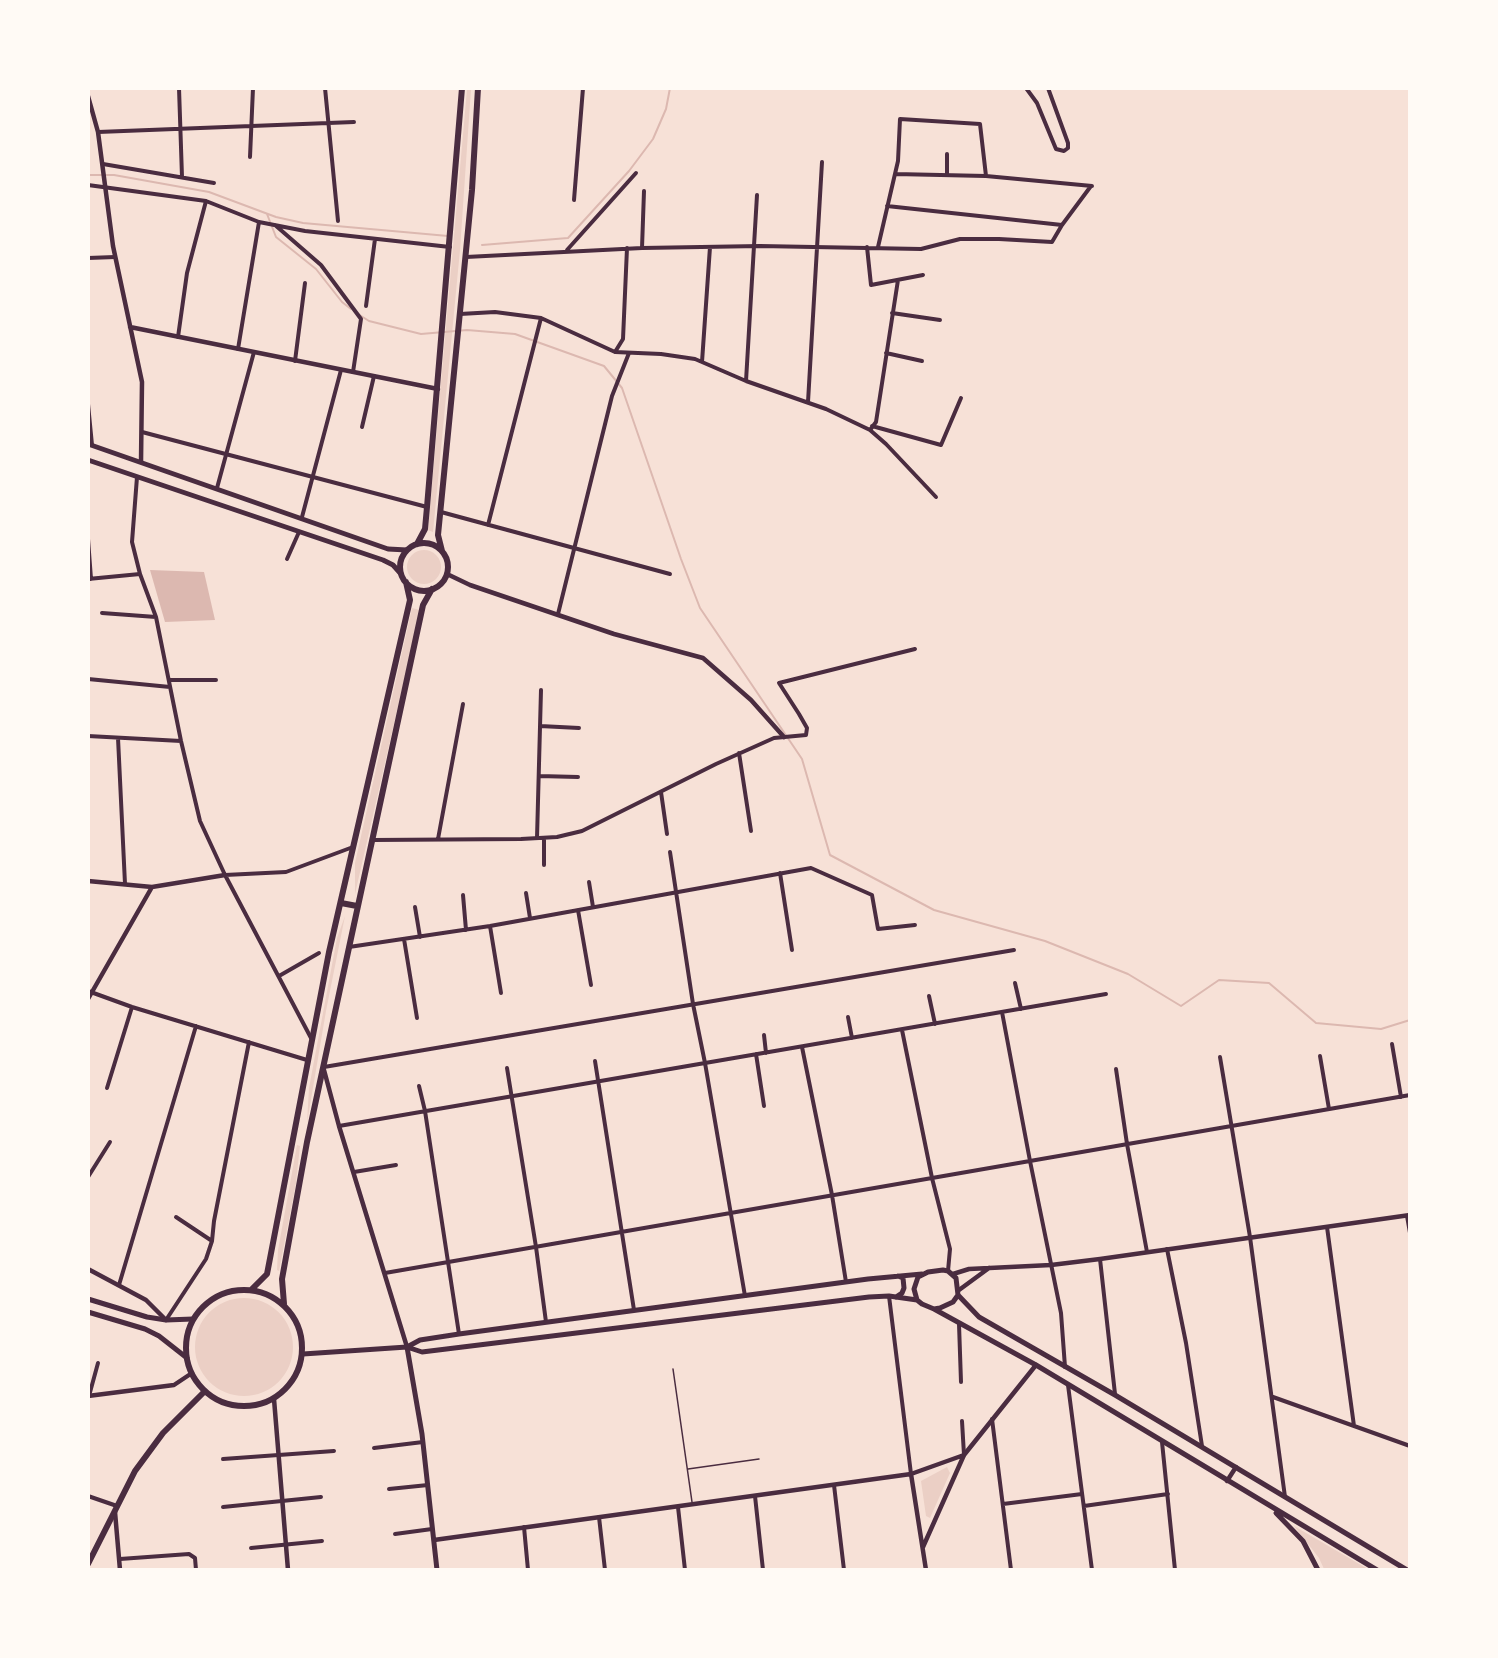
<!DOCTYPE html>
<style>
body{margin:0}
#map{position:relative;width:1498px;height:1658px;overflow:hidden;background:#f7e1d7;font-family:Jost,sans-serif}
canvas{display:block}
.frame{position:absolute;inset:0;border:90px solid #fffaf5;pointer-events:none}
</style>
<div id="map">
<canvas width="1498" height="1658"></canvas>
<div class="frame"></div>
</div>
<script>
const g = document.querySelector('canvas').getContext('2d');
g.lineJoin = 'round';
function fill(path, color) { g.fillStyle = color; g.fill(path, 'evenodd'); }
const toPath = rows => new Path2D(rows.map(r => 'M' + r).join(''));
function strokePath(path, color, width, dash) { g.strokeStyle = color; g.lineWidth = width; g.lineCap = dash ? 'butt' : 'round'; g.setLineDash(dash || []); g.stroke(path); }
fill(toPath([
 [467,89,471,89,460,250,433,532,428,530],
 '407 567a17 17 0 1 1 34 0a17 17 0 1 1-34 0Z',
 [412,608,420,610,355,894,355,863],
 [345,916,326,1011,307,1123,309,1088,337,938],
 [297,1145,300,1146,296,1183,279,1271,277,1270,278,1250],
 '195 1347a49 49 0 1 1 98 0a49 49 0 1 1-98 0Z',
 [947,1467,950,1473,930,1518,926,1516,921,1481],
 [1294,1526,1368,1569,1324,1569,1319,1558]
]), '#ebcfc5');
fill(toPath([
 [150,570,204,572,215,620,165,622]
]), '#dcb8b0');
strokePath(toPath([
 [88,175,114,175,209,192,276,217,303,223,448,236],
 [267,214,276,237,316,269,342,302,351,309],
 [482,245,568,238,629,171,653,139,666,109,670,88],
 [358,314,369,321,421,334,467,330,515,334,604,366,622,388,681,559,700,608,802,759,830,855,934,910,1045,941,1128,974,1181,1006,1219,980,1269,983,1316,1023,1381,1029,1410,1020]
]), '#dcb8b0', 2);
strokePath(toPath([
 [673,1369,692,1502],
 [688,1469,759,1459]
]), '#4a2c40', 1.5);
strokePath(toPath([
 [179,88,182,177],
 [325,88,338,221],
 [1026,88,1037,103,1056,149,1064,151,1068,148,1068,143,1048,88],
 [98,132,354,122],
 [250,157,253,88],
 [103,164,214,183],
 [895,174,986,176],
 [947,175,947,154],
 [88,185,206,201,259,222,305,231,450,247],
 [574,200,583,88],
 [887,206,1062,225,1091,186],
 [275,225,321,265,361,319,353,372],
 [867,247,871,285,923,275],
 [878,247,898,161,900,119,980,124,986,176,1092,186],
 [642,248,644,191],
 [567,250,636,173],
 [466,257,642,248,760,246,921,249,960,239,999,239,1052,242,1062,225],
 [88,258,115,257],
 [366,306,375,239],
 [892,313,940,320],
 [460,314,495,312,541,318,615,352,661,354,695,359,746,381,826,409,870,430,886,444,936,497],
 [178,337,187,273,206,201],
 [238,349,259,222],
 [615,352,623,339,627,248],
 [886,353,922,361],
 [295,361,305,283],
 [702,362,710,247],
 [746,381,757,195],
 [808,402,822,162],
 [88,404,92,445],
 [872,426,941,445,961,398],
 [362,427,374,376],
 [870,430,876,422,898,280],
 [142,432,427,507],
 [137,477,132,542,140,574,156,617,181,741,200,821,225,875,311,1038],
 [217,488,254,352],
 [441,512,670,574],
 [302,517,341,370],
 [488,525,541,318],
 [88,539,91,579],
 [287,559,299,532],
 [88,579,140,574],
 [102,613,156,617],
 [558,614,612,396,629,353],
 [88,679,170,687],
 [169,680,216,680],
 [540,726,579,728],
 [88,736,181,741],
 [118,738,125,884],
 [739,753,751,831],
 [539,776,578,777],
 [661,792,667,834],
 [537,838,541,690],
 [438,839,463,704],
 [373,840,521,839,557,837,582,831,716,764,774,738,806,735,807,728,799,714,779,683,915,649],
 [670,852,693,1004,705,1063,745,1296],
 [544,865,544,838],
 [780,873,792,950],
 [225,875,286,872,353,847],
 [589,882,593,907],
 [526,893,530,918],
 [463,895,466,930],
 [415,907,420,937],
 [578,910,591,985],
 [490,926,501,993],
 [404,939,417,1018],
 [349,947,490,926,811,868,872,895,878,929,915,925],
 [279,976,319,953],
 [1015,983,1021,1009],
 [88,991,132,1007,307,1060],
 [929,996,935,1024],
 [1002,1012,1030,1161,1061,1313,1065,1367],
 [848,1017,852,1038],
 [902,1030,932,1178,950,1249,948,1271],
 [764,1035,766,1053],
 [1392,1044,1401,1097],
 [802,1047,832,1195,846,1282],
 [756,1054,764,1106],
 [1320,1056,1329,1109],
 [1220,1057,1250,1237,1285,1497],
 [595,1061,634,1310],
 [324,1067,1014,950],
 [507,1068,536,1247,546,1322],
 [1116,1069,1127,1144,1147,1252],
 [419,1086,425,1111,459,1334],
 [107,1088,132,1007],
 [339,1126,1106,994],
 [354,1172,396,1165],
 [88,1177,110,1142],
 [1407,1216,1410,1233],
 [176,1217,212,1241],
 [1327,1227,1354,1426],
 [1167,1249,1186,1343,1202,1446],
 [1100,1259,1115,1394],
 [385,1273,1410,1095],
 [119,1285,196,1026],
 [889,1296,911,1474],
 [166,1320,206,1259,212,1241,214,1221,249,1042],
 [959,1324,961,1382],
 [1068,1385,1092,1570],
 [89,1396,98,1363],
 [1273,1397,1410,1446],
 [992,1419,1011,1570],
 [962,1421,964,1455],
 [1162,1442,1175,1570],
 [374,1448,423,1442],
 [223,1459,334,1451],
 [834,1485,844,1570],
 [389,1489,428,1485],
 [88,1496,117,1506],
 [755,1496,763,1570],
 [1003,1504,1082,1494],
 [1084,1506,1168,1494],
 [223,1507,321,1497],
 [678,1507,685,1570],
 [599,1517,605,1570],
 [524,1527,528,1570],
 [395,1534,432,1529],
 [251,1548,322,1541],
 [120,1559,189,1554,195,1558,196,1570]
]), '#4a2c40', 4);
strokePath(toPath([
 [88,96,98,132,113,246,142,382,141,462],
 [130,327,438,389],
 [447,574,470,585,614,634,703,658,751,700,784,737],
 [88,881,152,887,225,875],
 [88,999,152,887],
 [324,1070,339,1126,407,1347],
 [88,1269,146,1300,166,1320],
 [953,1274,969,1269,1051,1265,1100,1259,1410,1215],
 [959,1290,989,1268],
 [88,1396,174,1385,192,1373],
 [274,1399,288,1570],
 [911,1474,926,1570],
 [1227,1481,1236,1467],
 [115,1512,120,1570],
 [434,1540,911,1474,964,1455,1036,1365],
 [923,1547,964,1455]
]), '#4a2c40', 4.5);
strokePath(toPath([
 [88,444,388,549,407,550],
 [88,460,383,560,393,565,401,574],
 [943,1270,948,1271,956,1278,958,1295,953,1302,940,1308,934,1309,922,1304,917,1300,914,1289,918,1277,928,1272,943,1270],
 [958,1295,979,1317,1115,1395,1407,1570],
 [896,1297,902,1293,904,1288,903,1278,898,1276],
 [88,1299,147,1317,166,1320,193,1319],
 [934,1309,1036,1365,1377,1570],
 [88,1312,145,1329,159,1336,187,1358],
 [407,1347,420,1340,459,1334,868,1279,922,1274],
 [407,1347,422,1434,437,1570],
 [303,1354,407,1347,422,1352,869,1297,889,1296,917,1300],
 [1276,1513,1303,1541,1318,1570]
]), '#4a2c40', 5);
strokePath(toPath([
 '400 567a24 24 0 1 1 48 0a24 24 0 1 1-48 0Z',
 [417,544,425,529,427,507,462,88],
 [442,551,438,535,472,190,478,88],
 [341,903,357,906],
 [252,1289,267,1274,329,952,410,600,406,582],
 '186 1348a58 58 0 1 1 116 0a58 58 0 1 1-116 0Z',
 [284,1304,282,1279,307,1142,423,605,432,589],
 [88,1564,135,1471,163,1433,205,1391]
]), '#4a2c40', 6);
</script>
